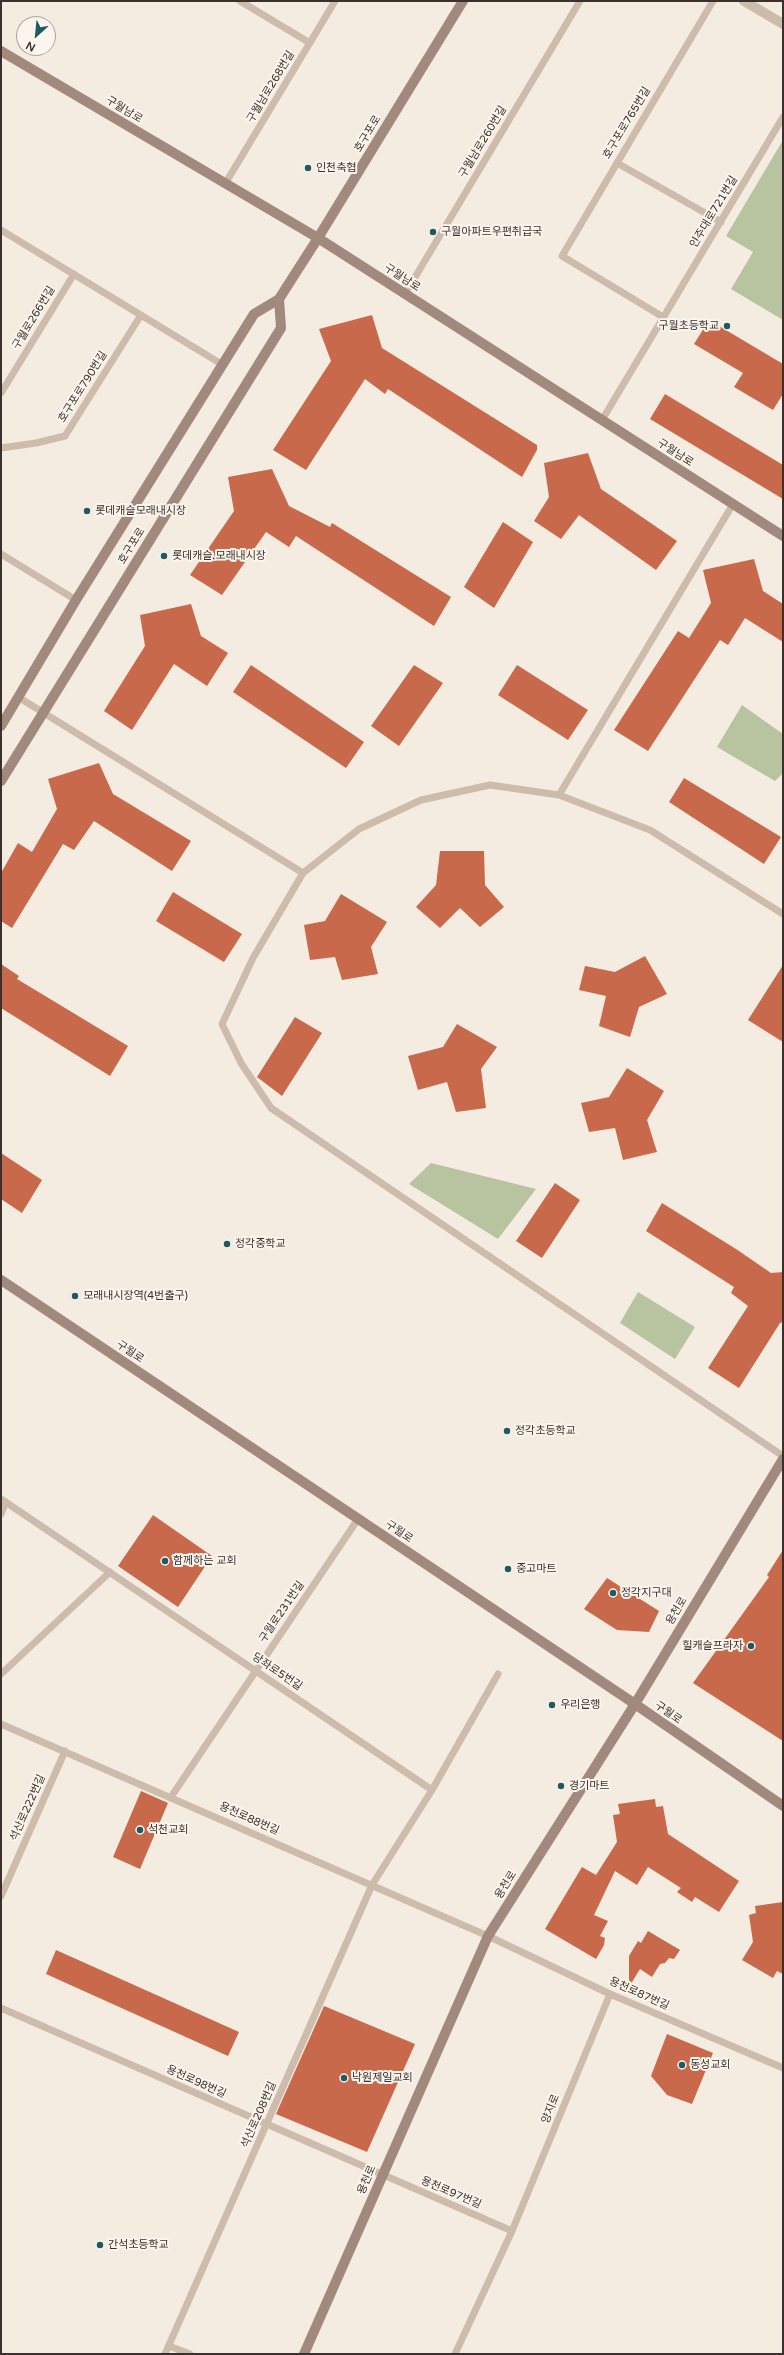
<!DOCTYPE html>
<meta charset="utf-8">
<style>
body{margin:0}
#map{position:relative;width:784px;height:2355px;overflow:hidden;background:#f4ebe1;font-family:"Varela Round",sans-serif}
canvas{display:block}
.frame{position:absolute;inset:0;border:2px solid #3b302b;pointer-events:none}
.north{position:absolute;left:16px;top:16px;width:40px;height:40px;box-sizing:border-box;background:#fbf5ee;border:1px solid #aea6a0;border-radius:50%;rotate:207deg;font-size:11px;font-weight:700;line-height:16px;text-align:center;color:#3b302b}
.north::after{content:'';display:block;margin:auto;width:14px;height:18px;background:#1f5a5e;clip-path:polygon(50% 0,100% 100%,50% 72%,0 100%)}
</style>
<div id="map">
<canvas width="784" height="2355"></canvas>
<div class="frame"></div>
<div class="north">N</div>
</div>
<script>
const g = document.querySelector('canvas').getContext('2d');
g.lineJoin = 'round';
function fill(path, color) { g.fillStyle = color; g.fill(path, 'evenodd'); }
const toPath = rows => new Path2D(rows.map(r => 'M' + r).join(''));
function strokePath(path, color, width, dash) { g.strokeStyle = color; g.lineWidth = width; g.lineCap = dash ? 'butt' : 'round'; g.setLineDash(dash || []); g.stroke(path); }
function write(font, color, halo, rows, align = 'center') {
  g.font = font + ' "Varela Round","Noto Sans KR",sans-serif'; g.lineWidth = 4; g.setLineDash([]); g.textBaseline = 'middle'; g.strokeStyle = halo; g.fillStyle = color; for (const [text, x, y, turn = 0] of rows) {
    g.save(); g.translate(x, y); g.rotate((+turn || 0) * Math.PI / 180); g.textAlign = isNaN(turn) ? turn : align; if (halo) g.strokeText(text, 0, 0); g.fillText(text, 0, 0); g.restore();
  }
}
fill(toPath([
 [783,140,783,320,731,289,753,252,726,236],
 [742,705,783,734,783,773,775,781,717,747],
 [431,1163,536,1189,498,1239,409,1184],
 [638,1292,695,1327,675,1359,620,1323]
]), '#b8c4a0');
fill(toPath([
 [372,315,382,348,537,445,537,450,522,477,388,389,385,394,365,379,306,470,273,450,331,361,319,329],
 [709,320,783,364,783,394,773,410,734,387,743,373,694,344],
 [665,394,783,465,783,499,650,419],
 [588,453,601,489,677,541,656,570,579,515,561,539,534,521,549,497,544,463],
 [272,469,289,506,330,527,332,523,451,597,434,626,296,536,289,547,266,532,222,595,190,575,234,511,228,477],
 [503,522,533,542,494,608,464,587],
 [754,559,763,591,783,604,783,642,745,618,728,645,720,640,648,751,614,730,678,631,689,638,711,603,703,570],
 [191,604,201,636,228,653,207,686,174,664,132,730,104,711,145,646,140,615],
 [251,665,364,742,346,768,233,692],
 [414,665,443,683,399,746,371,726],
 [517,665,588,710,568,740,498,695],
 [99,763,113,794,191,841,172,871,94,821,74,850,63,844,12,928,1,921,1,873,18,843,32,852,57,809,48,779],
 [684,778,781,837,764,864,669,802],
 [440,851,484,851,485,885,504,907,480,927,460,908,440,928,416,907,436,885],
 [173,892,242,934,224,962,156,921],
 [341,894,387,922,371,947,378,974,342,980,335,957,310,960,304,925,325,921],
 [645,956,667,994,639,1007,630,1037,599,1026,606,996,579,990,585,966,615,972],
 [1,964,19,976,17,979,128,1046,110,1076,1,1008],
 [783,965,783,1042,748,1020],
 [295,1017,322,1033,282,1096,257,1077],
 [457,1024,497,1047,481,1069,486,1108,456,1112,447,1082,418,1090,408,1056,443,1047],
 [627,1068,664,1091,647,1120,657,1152,623,1160,615,1128,589,1132,581,1103,609,1097],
 [1,1153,42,1180,22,1213,1,1199],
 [555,1183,580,1200,542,1258,516,1241],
 [662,1203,736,1249,771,1273,783,1272,783,1322,780,1323,739,1388,708,1368,748,1306,731,1293,734,1287,646,1231],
 [153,1515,212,1556,178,1607,118,1566],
 [783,1550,783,1741,693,1683,769,1577,767,1575],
 [607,1578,659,1611,649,1632,617,1630,584,1609],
 [141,1791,168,1803,140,1869,113,1857],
 [655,1799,656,1807,663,1806,668,1834,739,1881,719,1912,695,1897,692,1902,677,1892,681,1888,648,1867,637,1885,615,1871,594,1915,608,1921,600,1936,605,1938,604,1945,596,1959,545,1929,582,1867,596,1875,617,1842,613,1815,620,1814,618,1804],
 [783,1902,783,1974,777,1971,773,1978,742,1960,753,1942,749,1915,756,1913,755,1906],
 [648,1931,680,1950,674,1959,669,1958,665,1963,660,1964,652,1977,640,1969,629,1987,629,1956,638,1941,641,1943],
 [56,1950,239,2032,228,2056,46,1974],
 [324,2006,415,2044,367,2152,276,2114],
 [667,2034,713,2053,692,2104,667,2095,651,2076]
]), '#c8694b');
strokePath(toPath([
 [240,1,310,43],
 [617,163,721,222],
 [225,184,335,1],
 [1,230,223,365],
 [405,294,580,1],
 [663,317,562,256,713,1],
 [1,393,74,274],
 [602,420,783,117],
 [1,448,36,443,65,436,141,315],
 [1,554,76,600],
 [18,697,303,873],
 [559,795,733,504],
 [783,914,650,830,559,795,490,785,421,800,359,829,303,873,253,958,222,1024,241,1063,271,1108,783,1456],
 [1,1499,432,1790],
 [1,1514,6,1502],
 [1,1674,110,1572],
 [1,1724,488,1936,610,1994,783,2068],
 [171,1797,358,1519],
 [1,1896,65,1751],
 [1,2008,512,2231],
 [169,2346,190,2354],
 [165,2354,372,1885,432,1790,498,1674],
 [455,2354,512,2231,610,1994]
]), '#cdbbac', 7);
strokePath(toPath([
 [744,1,783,24]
]), '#cdbbac', 10);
strokePath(toPath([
 [1,51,318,238,783,536],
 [1,726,76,600,254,314,279,299,318,238,463,1],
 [1,781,281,328,279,299],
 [1,1280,635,1704,783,1806],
 [304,2354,488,1936,635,1704,783,1459]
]), '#a18a7d', 10);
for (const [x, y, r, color] of [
 [308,168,4,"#1f5a5e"],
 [433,232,4,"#1f5a5e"],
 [727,326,4,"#1f5a5e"],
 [87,511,4,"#1f5a5e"],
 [164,556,4,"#1f5a5e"],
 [227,1244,4,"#1f5a5e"],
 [75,1296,4,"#1f5a5e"],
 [507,1431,4,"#1f5a5e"],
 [165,1561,4,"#1f5a5e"],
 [508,1569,4,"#1f5a5e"],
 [613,1593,4,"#1f5a5e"],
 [751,1646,4,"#1f5a5e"],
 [552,1705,4,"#1f5a5e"],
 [561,1786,4,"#1f5a5e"],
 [140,1830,4,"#1f5a5e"],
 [682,2065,4,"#1f5a5e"],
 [344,2078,4,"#1f5a5e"],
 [100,2245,4,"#1f5a5e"]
]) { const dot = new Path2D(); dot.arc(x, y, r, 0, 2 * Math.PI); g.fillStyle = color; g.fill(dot); strokePath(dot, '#fbf5ee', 1.5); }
write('11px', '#3b302b', '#fbf5ee', [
 ["구월남로268번길",271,87,-59],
 ["구월남로",124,110,31],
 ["호구포로765번길",627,123,-59],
 ["호구포로",368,134,-59],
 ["구월남로260번길",483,142,-59],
 ["인주대로721번길",714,212,-59],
 ["구월남로",402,278,33],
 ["구월로266번길",34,318,-59],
 ["호구포로790번길",83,387,-58],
 ["구월남로",675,453,33],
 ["호구포로",132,546,-58],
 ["구월로",130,1352,34],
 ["구월로",399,1532,34],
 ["용천로",677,1611,-59],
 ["구월로231번길",282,1612,-56],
 ["당좌로5번길",277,1672,34],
 ["구월로",668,1713,35],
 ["석산로222번길",28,1808,-66],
 ["용천로88번길",249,1819,24],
 ["용천로",506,1885,-58],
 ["용천로87번길",639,1994,24],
 ["용천로98번길",196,2082,24],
 ["양지로",551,2109,-68],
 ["석산로208번길",259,2115,-66],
 ["용천로",367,2180,-67],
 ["용천로97번길",451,2193,23]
]);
write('11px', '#3b302b', '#fbf5ee', [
 ["인천축협",316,168],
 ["구월아파트우편취급국",441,232],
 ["구월초등학교",719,326,"right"],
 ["롯데캐슬모래내시장",95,511],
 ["롯데캐슬.모래내시장",172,556],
 ["정각중학교",235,1244],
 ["모래내시장역(4번출구)",83,1296],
 ["정각초등학교",515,1431],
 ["함께하는 교회",173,1561],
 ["중고마트",516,1569],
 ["정각지구대",621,1593],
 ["힐캐슬프라자",743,1646,"right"],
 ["우리은행",560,1705],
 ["경기마트",569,1786],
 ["석천교회",148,1830],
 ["동성교회",690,2065],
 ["낙원제일교회",352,2078],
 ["간석초등학교",108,2245]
], 'left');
</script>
